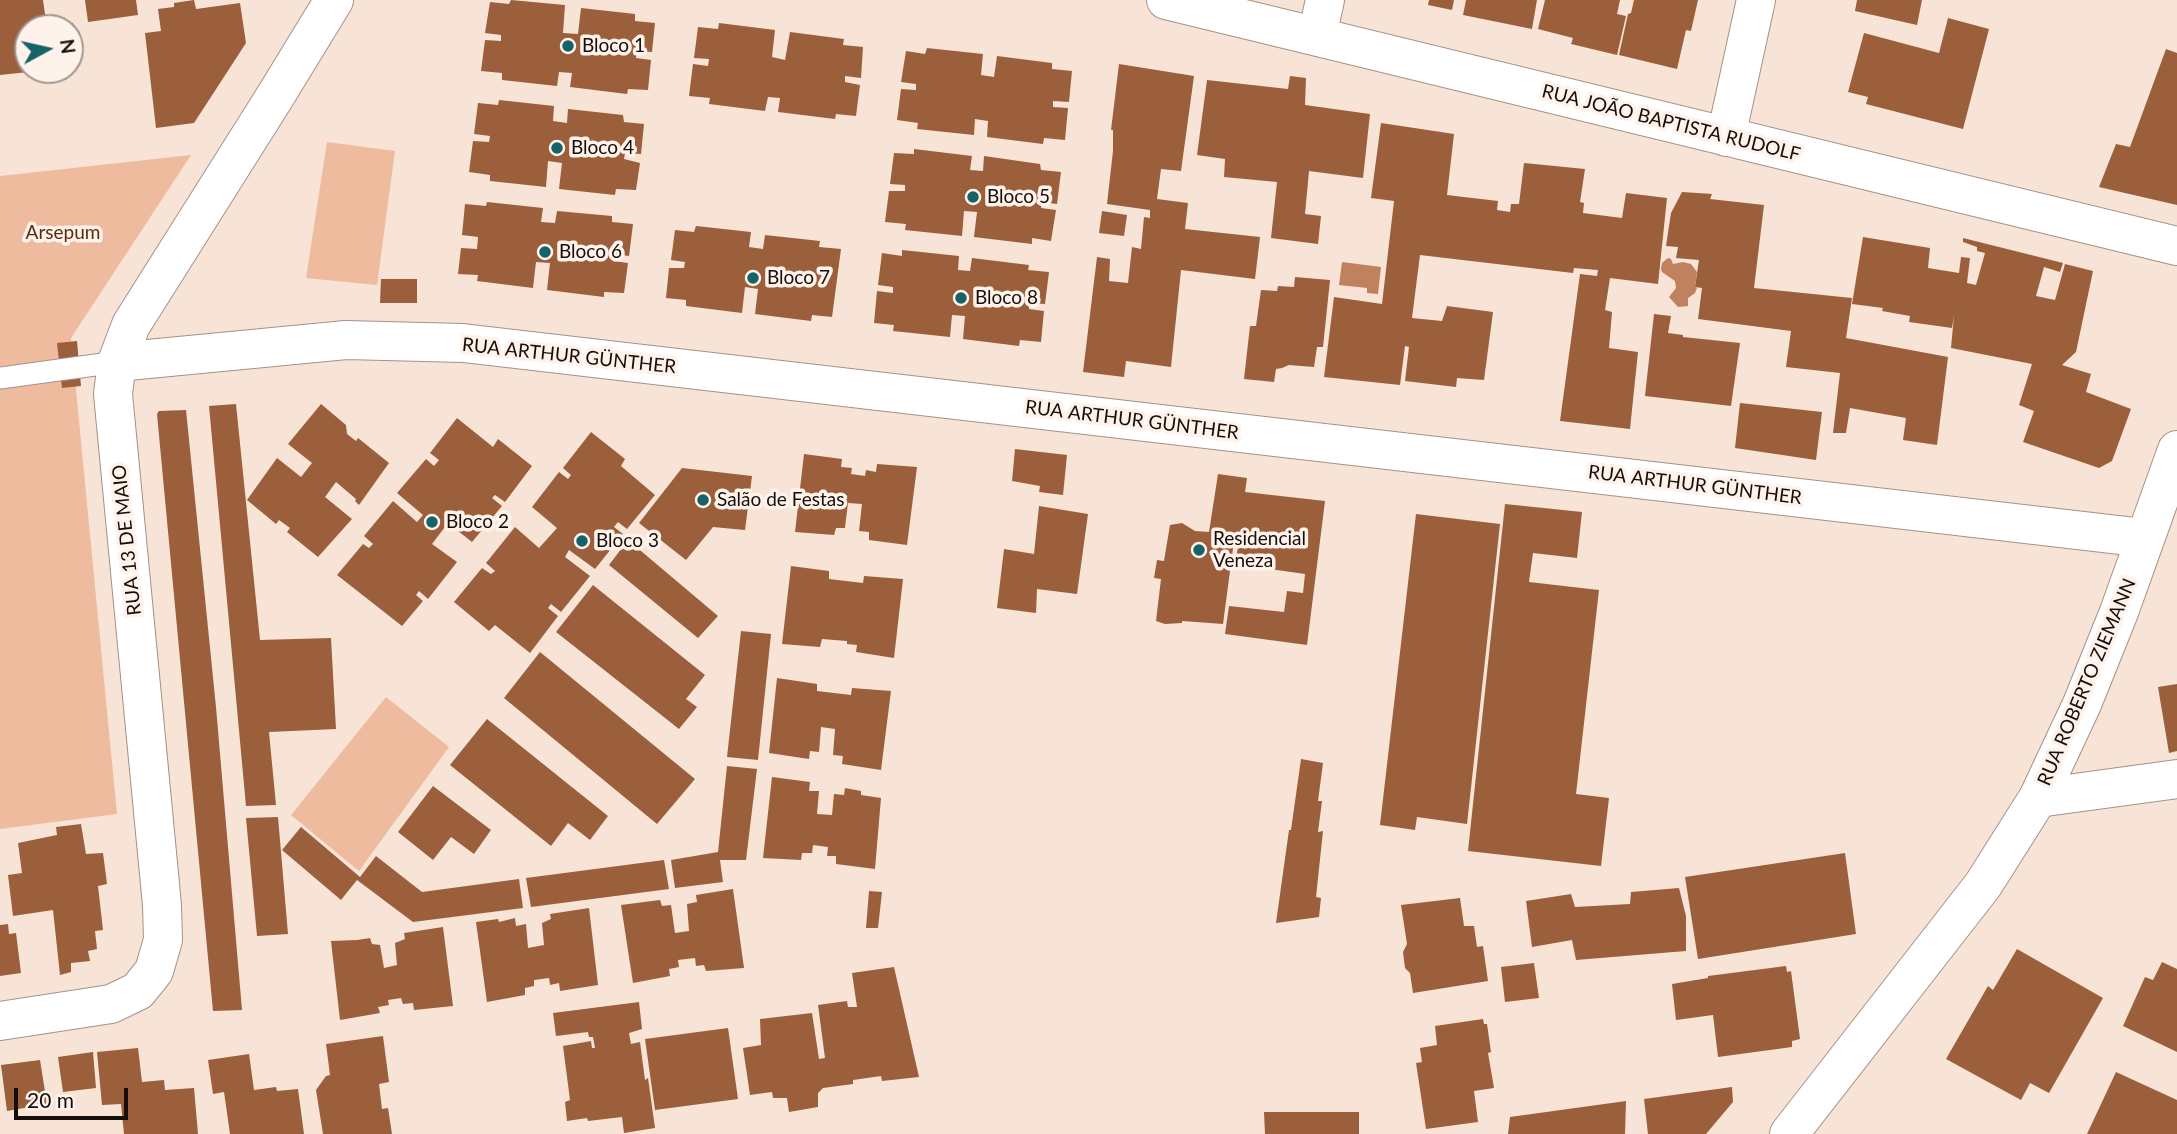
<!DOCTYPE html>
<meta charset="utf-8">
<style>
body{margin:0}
#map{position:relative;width:2177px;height:1134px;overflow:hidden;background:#f8e3d7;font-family:Lato,sans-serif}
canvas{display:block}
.north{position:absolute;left:14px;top:14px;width:70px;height:70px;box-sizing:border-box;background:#fff2eb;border:2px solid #a19791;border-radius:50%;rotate:82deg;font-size:19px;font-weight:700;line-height:28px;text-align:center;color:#150e0a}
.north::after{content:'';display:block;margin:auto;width:24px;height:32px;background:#146368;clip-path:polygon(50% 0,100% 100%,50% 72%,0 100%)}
.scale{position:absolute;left:14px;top:1088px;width:114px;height:32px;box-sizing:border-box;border:4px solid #150e0a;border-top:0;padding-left:9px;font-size:21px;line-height:24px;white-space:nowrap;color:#150e0a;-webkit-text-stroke:5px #fff2eb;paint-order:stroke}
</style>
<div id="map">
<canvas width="2177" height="1134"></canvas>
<div class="north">N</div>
<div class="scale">20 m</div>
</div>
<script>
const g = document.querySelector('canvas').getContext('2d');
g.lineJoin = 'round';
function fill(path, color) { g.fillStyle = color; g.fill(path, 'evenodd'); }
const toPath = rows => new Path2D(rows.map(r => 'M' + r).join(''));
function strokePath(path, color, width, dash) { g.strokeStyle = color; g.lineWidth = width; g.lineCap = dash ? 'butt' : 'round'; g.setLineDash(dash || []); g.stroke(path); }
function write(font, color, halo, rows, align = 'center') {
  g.font = font + ' Lato,sans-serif'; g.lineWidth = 7; g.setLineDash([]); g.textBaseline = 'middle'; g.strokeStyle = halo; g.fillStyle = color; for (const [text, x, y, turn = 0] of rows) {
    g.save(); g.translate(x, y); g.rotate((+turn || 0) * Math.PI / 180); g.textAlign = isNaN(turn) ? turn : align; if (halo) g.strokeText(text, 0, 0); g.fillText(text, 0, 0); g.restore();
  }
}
fill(toPath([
 [327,142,395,151,377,285,306,278],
 [191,155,71,338,117,814,0,829,0,176],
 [386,697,449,747,359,871,291,815]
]), '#efbb9e');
fill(toPath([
 [1668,258,1671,259,1673,264,1683,262,1691,264,1697,272,1695,287,1697,288,1695,293,1688,298,1688,306,1678,307,1669,297,1676,288,1675,281,1662,272,1661,269,1662,263],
 [1342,262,1381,267,1378,294,1367,293,1367,288,1339,285]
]), '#c0825e');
fill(toPath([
 [0,0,43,0,47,28,28,28,28,72,0,75],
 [85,0,136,0,138,15,88,22],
 [194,0,196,9,240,3,246,43,194,123,156,128,145,33,161,31,158,9,174,7,174,3],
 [511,0,565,5,563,33,578,34,581,8,635,14,635,21,655,23,652,52,637,51,636,58,651,60,648,90,628,89,627,94,570,87,572,73,559,72,557,86,502,80,502,73,481,71,485,40,501,41,501,35,485,33,490,2,509,4],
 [1429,0,1454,0,1452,10,1428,5],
 [1466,0,1537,0,1532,29,1463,15],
 [1545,0,1620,0,1617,14,1626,16,1617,55,1571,44,1573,38,1538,29],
 [1634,0,1698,0,1691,31,1686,30,1677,69,1619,55,1628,14,1631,13],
 [1857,0,1922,0,1917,25,1855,11],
 [1948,18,1989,29,1963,129,1866,104,1868,97,1848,92,1864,33,1939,53],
 [73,23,76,52,70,53,70,28,53,28,53,26],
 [719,23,775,30,772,57,785,60,790,32,844,39,843,45,863,47,861,78,845,76,845,82,860,85,856,116,836,114,835,119,778,112,780,98,768,97,765,111,709,104,710,98,689,96,693,64,708,66,709,59,694,58,698,27,718,29],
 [927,48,983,54,981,75,994,77,997,56,1052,63,1052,69,1072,71,1069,102,1053,101,1053,107,1068,108,1065,140,1044,138,1043,144,987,137,988,121,975,119,974,135,917,129,918,123,897,120,901,89,916,90,916,84,901,82,906,51,925,54],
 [2166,49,2177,53,2177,205,2099,187,2116,144,2130,147],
 [1119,64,1194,76,1181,171,1161,169,1157,199,1188,203,1185,229,1260,237,1255,279,1181,270,1171,367,1126,361,1124,377,1083,372,1097,257,1110,259,1109,281,1128,283,1132,247,1141,249,1144,217,1150,218,1150,210,1107,204,1113,151,1113,130,1111,130],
 [1290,76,1306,78,1305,105,1370,114,1363,178,1309,171,1305,214,1321,216,1318,244,1271,238,1277,182,1224,177,1225,159,1197,155,1207,80,1288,89],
 [499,100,554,106,553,121,567,123,568,109,623,115,624,122,644,124,641,154,625,153,624,159,640,163,636,190,616,189,615,195,559,189,562,163,548,161,546,187,490,181,490,175,469,172,473,141,489,142,490,136,474,134,478,103,498,105],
 [1381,123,1454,134,1447,195,1498,201,1497,210,1510,212,1511,204,1519,204,1524,163,1585,169,1580,202,1584,203,1583,213,1622,218,1626,193,1667,198,1658,284,1610,278,1605,310,1612,312,1609,348,1638,352,1630,429,1560,421,1580,274,1597,276,1598,270,1574,268,1573,273,1420,255,1412,318,1442,321,1447,306,1493,312,1484,380,1457,378,1456,387,1405,381,1409,347,1405,346,1400,385,1324,377,1334,297,1382,304,1394,201,1371,198],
 [914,149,972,156,970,170,983,171,984,156,1040,164,1041,170,1061,172,1057,204,1042,202,1041,208,1056,210,1051,241,1032,238,1032,244,974,237,977,212,964,211,962,236,905,230,906,224,885,222,889,191,905,191,905,185,890,184,894,153,914,154],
 [1682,192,1712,194,1710,199,1764,205,1754,288,1852,298,1846,338,1948,357,1937,445,1903,440,1906,418,1850,408,1846,433,1833,433,1840,373,1786,367,1791,331,1698,319,1702,288,1695,287,1699,260,1676,258,1678,247,1666,246,1671,213],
 [487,202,543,208,541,222,555,223,557,211,612,216,612,222,633,224,629,256,613,254,613,261,628,263,624,293,604,292,604,297,547,290,550,263,536,262,533,288,477,281,478,275,458,274,461,248,477,249,478,237,462,235,465,204,486,206],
 [1102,211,1127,215,1124,236,1099,233],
 [696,226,751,232,749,247,763,249,765,235,820,241,819,247,841,249,832,317,812,315,811,321,755,314,758,289,745,287,742,313,686,306,686,300,666,298,669,268,684,268,685,262,671,260,675,230,694,232],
 [1863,237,1930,248,1928,268,1959,273,1961,257,1970,258,1967,283,1976,285,1985,253,1977,251,1977,247,1963,242,1963,238,2063,263,2060,272,2044,267,2036,296,2055,300,2065,264,2093,271,2076,352,2062,365,2091,374,2086,392,2131,409,2112,461,2099,468,2023,442,2034,411,2019,405,2032,364,1951,348,1954,315,1952,328,1909,322,1910,316,1882,311,1883,308,1852,304],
 [902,250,959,256,958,270,970,271,972,258,1029,265,1028,270,1049,272,1045,304,1029,303,1029,309,1044,311,1041,342,1020,340,1019,346,963,339,965,316,952,315,950,337,893,331,894,325,874,323,877,291,893,293,893,287,878,285,882,253,902,256],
 [1295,277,1330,280,1323,347,1317,347,1314,367,1289,365,1282,368,1276,369,1274,382,1244,379,1250,326,1256,326,1261,290,1277,291,1278,286,1294,287],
 [381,279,417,279,417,303,380,303],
 [1654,314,1671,316,1668,333,1683,335,1683,337,1740,343,1731,406,1645,396],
 [77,341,81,386,62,388,57,343],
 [1740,403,1822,412,1816,460,1735,448],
 [236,404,260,640,331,638,336,729,269,732,276,805,246,806,209,406],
 [321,404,346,425,347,434,356,441,358,438,389,463,359,505,355,501,356,499,336,482,325,497,352,519,318,557,287,532,290,528,279,520,276,524,247,500,277,458,301,477,312,463,288,444],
 [186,410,216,707,242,1010,213,1011,157,414,159,411],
 [457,418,493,447,498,439,532,466,505,502,495,495,492,498,502,506,472,542,448,523,432,544,457,562,428,599,419,591,416,595,423,601,402,626,337,575,363,544,369,548,373,544,364,536,393,501,417,522,423,515,397,493,426,459,434,466,439,460,430,453],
 [591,432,625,459,621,466,655,495,627,529,618,522,614,527,623,534,595,569,569,550,565,557,590,576,561,612,551,604,548,608,558,616,530,653,495,625,489,631,454,602,482,568,491,574,495,571,486,563,515,527,539,548,557,528,532,507,559,472,568,479,571,475,563,468],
 [1015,449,1067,455,1063,495,1039,492,1040,486,1012,481],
 [804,454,842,459,841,467,852,468,851,474,865,476,866,470,876,472,877,464,917,467,907,545,869,540,869,532,859,531,862,504,848,503,845,528,836,528,834,535,795,532],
 [682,468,752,476,745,530,713,527,686,560,639,523],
 [1218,474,1247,478,1245,492,1325,501,1307,645,1225,634,1229,606,1284,612,1287,591,1303,593,1305,574,1235,564,1239,541,1234,541,1223,624,1182,621,1182,623,1165,624,1156,621,1161,579,1154,578,1157,560,1164,561,1170,525,1182,523,1195,531,1209,532],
 [1505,504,1582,512,1577,558,1533,553,1529,582,1599,590,1576,794,1609,798,1601,866,1468,851],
 [1039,506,1088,514,1077,594,1037,589,1036,613,997,608,1004,549,1034,554],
 [1416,514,1500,524,1467,824,1417,817,1415,830,1380,825],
 [628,540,718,616,698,638,609,565],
 [791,566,829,571,829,579,863,583,864,576,903,579,894,658,856,652,857,645,847,644,847,641,822,639,820,647,782,644],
 [593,585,705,675,686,699,697,707,679,729,556,632],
 [741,631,771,634,758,760,727,757],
 [540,652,695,779,657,824,504,698],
 [777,678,817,684,817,691,851,695,852,688,891,691,881,770,842,764,843,756,833,755,835,729,821,727,819,752,810,751,809,759,769,753],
 [2177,684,2177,751,2169,753,2158,687],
 [487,719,608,816,590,840,568,823,551,846,450,765],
 [1301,759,1323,763,1318,801,1322,801,1318,832,1323,831,1316,897,1321,898,1319,917,1276,923,1289,830,1291,830],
 [727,766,757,769,746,860,720,860,723,882,675,888,671,860,718,852],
 [772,777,810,782,809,791,819,791,817,814,832,815,834,794,844,795,845,788,861,791,861,795,881,798,875,869,836,864,836,856,827,856,828,847,813,845,812,853,802,853,801,860,763,858],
 [433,786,491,830,474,854,451,837,433,860,398,832],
 [278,817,288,934,257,936,246,818],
 [81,824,86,854,103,853,107,884,98,886,103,930,95,931,97,949,88,951,90,961,71,963,71,972,60,975,53,910,13,916,8,875,22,873,18,843,57,835,56,827],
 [301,827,360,877,376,856,422,892,519,879,523,908,413,922,357,880,341,900,282,850],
 [1845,853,1856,934,1698,959,1685,877],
 [664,860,669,889,531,907,526,878],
 [1679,888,1686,916,1686,951,1576,960,1572,940,1532,947,1526,901,1571,894,1575,907,1630,904,1631,892],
 [733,889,744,968,706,971,704,965,696,966,695,958,678,960,679,967,669,969,670,976,633,983,621,905,660,900,662,906,671,905,675,933,689,931,687,904,697,902,696,895],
 [869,891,882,892,878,928,866,928],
 [1460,898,1464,926,1474,926,1477,947,1483,946,1488,981,1413,993,1410,973,1405,968,1403,952,1407,944,1401,905],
 [589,908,598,985,560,991,559,983,550,985,549,978,534,980,534,986,525,988,525,995,487,1002,476,922,498,919,499,922,515,918,516,926,526,924,528,948,544,945,542,923,551,919,550,914],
 [8,924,9,934,16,933,21,973,0,976,0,925],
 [443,927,453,1006,414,1010,413,1003,403,1004,401,998,388,1000,389,1005,378,1007,380,1013,340,1020,331,941,357,940,370,938,372,944,380,945,384,968,397,965,395,943,405,939,404,933],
 [2017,949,2103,998,2049,1093,2030,1083,2021,1100,1946,1059,1988,986,1993,990],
 [2162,962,2177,969,2177,1052,2123,1026,2145,977,2153,980],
 [1534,963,1539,998,1505,1002,1501,967],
 [1786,966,1787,972,1791,971,1800,1039,1792,1041,1792,1047,1718,1057,1713,1015,1676,1020,1672,984,1708,978,1708,976],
 [894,967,919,1077,882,1081,881,1076,853,1080,853,1084,823,1088,818,1093,818,1107,789,1112,787,1098,773,1098,772,1092,750,1095,743,1048,761,1045,760,1019,812,1013,819,1059,825,1058,818,1005,847,1001,848,1007,857,1007,852,973],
 [639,1002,642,1029,629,1033,631,1044,640,1042,645,1080,648,1078,655,1128,624,1133,622,1117,588,1121,587,1118,567,1121,565,1102,570,1100,563,1046,591,1041,592,1048,595,1048,593,1037,589,1037,588,1032,556,1036,553,1013],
 [1483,1019,1484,1024,1487,1024,1491,1052,1488,1053,1494,1088,1474,1091,1478,1122,1426,1129,1416,1063,1422,1062,1420,1048,1437,1045,1435,1026],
 [728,1028,738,1099,655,1110,645,1039],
 [383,1036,389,1082,379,1084,382,1109,388,1108,392,1134,323,1134,316,1090,326,1076,330,1075,326,1044],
 [138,1048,142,1082,164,1080,165,1090,194,1088,198,1134,124,1134,121,1104,102,1105,97,1052],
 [93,1052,96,1088,63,1092,58,1057],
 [249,1054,254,1090,276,1087,277,1091,298,1089,304,1134,230,1134,224,1092,213,1094,208,1060],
 [40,1060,47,1104,7,1111,1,1065],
 [2116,1072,2177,1100,2177,1134,2087,1134],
 [1732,1087,1733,1102,1706,1134,1648,1134,1644,1099],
 [1626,1101,1625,1134,1508,1134,1510,1117],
 [1264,1112,1359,1112,1359,1134,1265,1134]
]), '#9b5f3c');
const lane = toPath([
 [0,378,117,362]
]);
const street = toPath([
 [1166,0,2177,246],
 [1317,36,1325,0],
 [1726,137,1756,0],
 [117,362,346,340,463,343,2145,538],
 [2038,798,2177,779]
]);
const secondary = toPath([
 [0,1021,111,1004,138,991,154,971,163,940,162,905,113,394,117,362,131,325,276,95,334,0],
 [1789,1134,1983,885,2038,798,2082,704,2119,612,2177,450]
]);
strokePath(lane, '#a59287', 23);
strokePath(street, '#a59287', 40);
strokePath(secondary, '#a59287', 40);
strokePath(lane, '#fff', 21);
strokePath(street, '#fff', 38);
strokePath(secondary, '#fff', 38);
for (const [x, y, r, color] of [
 [568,46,7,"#146368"],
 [557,148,7,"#146368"],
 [973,197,7,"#146368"],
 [545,252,7,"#146368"],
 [753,278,7,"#146368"],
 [961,298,7,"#146368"],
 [703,500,7,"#146368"],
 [432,522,7,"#146368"],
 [582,541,7,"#146368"],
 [1199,550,7,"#146368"]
]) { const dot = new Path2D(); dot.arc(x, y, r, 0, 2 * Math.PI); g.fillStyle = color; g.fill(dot); strokePath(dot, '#fff2eb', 2.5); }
write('19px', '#150e0a', '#fff2eb', [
 ["Bloco 1",582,46],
 ["Bloco 4",571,148],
 ["Bloco 5",987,197],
 ["Bloco 6",559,252],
 ["Bloco 7",767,278],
 ["Bloco 8",975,298],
 ["Salão de Festas",717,500],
 ["Bloco 2",446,522],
 ["Residencial",1213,539],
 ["Veneza",1213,561],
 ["Bloco 3",596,541]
], 'left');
write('19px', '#150e0a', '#fff2eb', [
 ["RUA JOÃO BAPTISTA RUDOLF",1671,123,14],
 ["RUA ARTHUR GÜNTHER",569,356,6],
 ["RUA ARTHUR GÜNTHER",1132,420,7],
 ["RUA ARTHUR GÜNTHER",1695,485,7],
 ["RUA 13 DE MAIO",127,540,-96],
 ["RUA ROBERTO ZIEMANN",2087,682,-67]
]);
write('19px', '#572c11', '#fff2eb', [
 ["Arsepum",63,233]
]);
</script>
